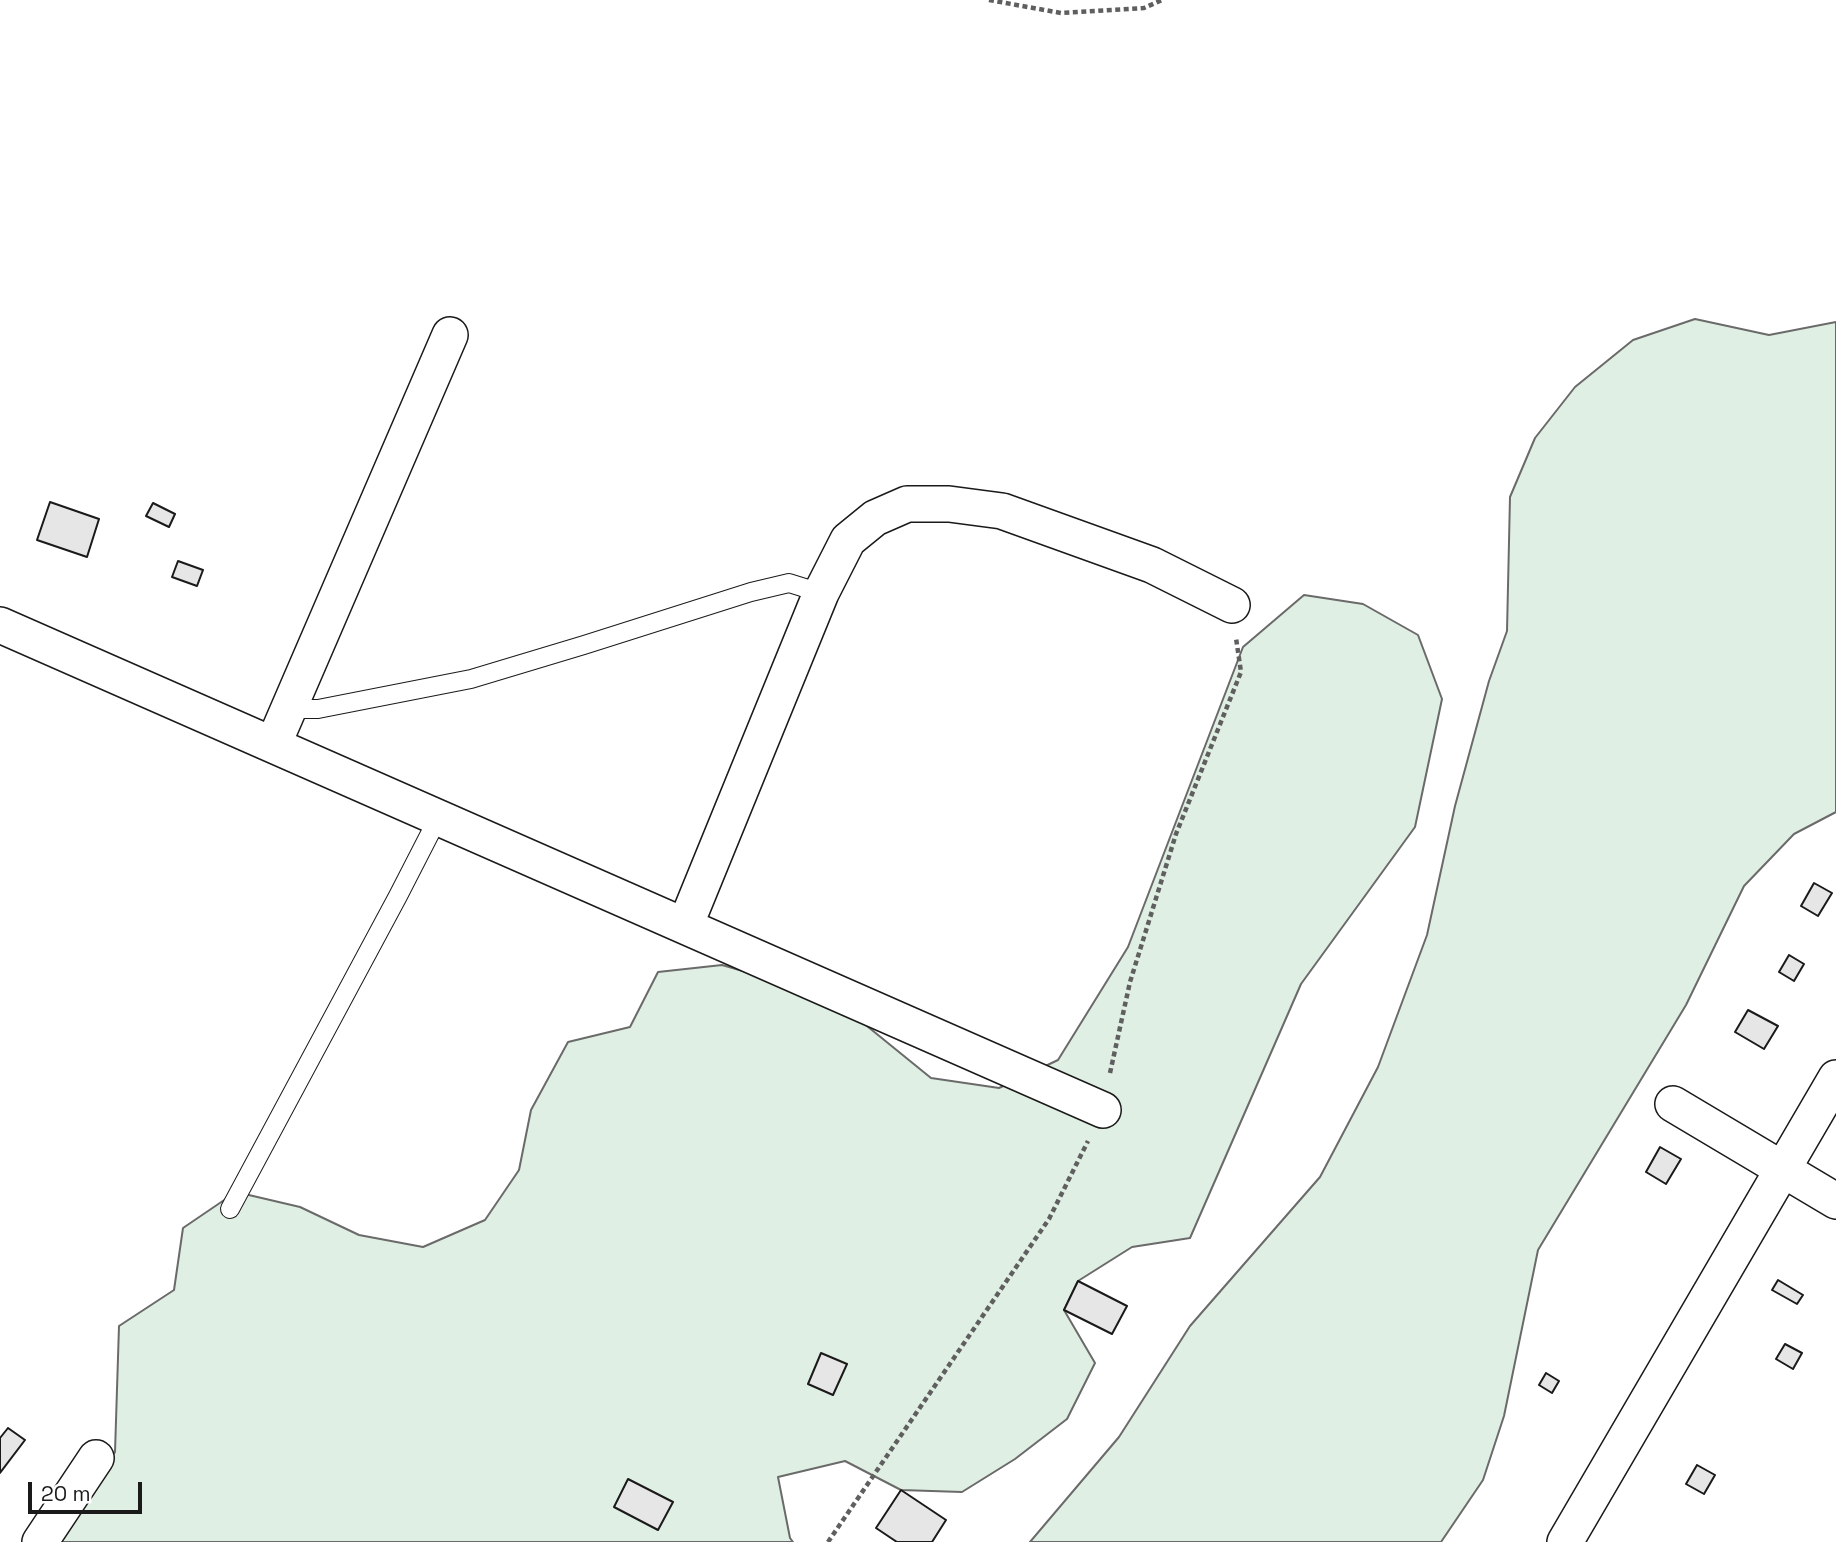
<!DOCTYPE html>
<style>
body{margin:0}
#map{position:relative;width:1836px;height:1542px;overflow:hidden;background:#fff;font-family:"Space Grotesk",sans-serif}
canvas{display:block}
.scale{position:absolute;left:28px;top:1482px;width:114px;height:32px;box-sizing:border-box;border:4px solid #1a1a1a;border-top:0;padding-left:9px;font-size:21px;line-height:24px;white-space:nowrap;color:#1a1a1a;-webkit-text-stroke:5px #fff;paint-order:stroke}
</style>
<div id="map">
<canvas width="1836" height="1542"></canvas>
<div class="scale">20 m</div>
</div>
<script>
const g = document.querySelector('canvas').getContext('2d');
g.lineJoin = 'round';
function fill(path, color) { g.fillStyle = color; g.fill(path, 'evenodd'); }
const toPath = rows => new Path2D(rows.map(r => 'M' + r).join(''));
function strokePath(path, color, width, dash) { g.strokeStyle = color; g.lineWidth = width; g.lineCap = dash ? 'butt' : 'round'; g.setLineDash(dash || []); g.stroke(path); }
const green = toPath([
 [1695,319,1769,335,1836,322,1836,812,1794,834,1744,886,1686,1005,1538,1250,1504,1416,1483,1480,1441,1542,1030,1542,1119,1437,1190,1326,1320,1177,1378,1067,1427,935,1455,806,1489,681,1507,631,1510,497,1535,438,1575,387,1633,340,1695,319],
 [1304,595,1363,604,1418,635,1442,699,1415,827,1301,984,1190,1238,1132,1247,1078,1281,1064,1310,1095,1363,1067,1419,1015,1459,962,1492,901,1490,845,1461,778,1477,790,1538,793,1542,29,1542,72,1504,115,1452,119,1326,174,1290,183,1228,236,1192,300,1207,359,1235,423,1247,485,1220,519,1170,531,1110,568,1042,630,1027,658,972,722,965,830,996,931,1078,999,1088,1058,1060,1128,947,1243,647,1304,595]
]);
fill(green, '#e0efe3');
strokePath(green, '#6a6a6a', 2);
const building = toPath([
 [50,502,99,519,87,557,37,540,50,502],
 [153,503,175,514,169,527,146,516,153,503],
 [178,561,203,570,197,586,172,577,178,561],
 [1814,883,1832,893,1818,916,1801,906,1814,883],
 [1789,955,1804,964,1794,981,1779,972,1789,955],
 [1748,1010,1778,1026,1764,1049,1735,1032,1748,1010],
 [1660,1147,1681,1159,1666,1184,1646,1172,1660,1147],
 [1778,1280,1803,1295,1797,1304,1772,1290,1778,1280],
 [1078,1281,1127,1306,1112,1334,1064,1310,1078,1281],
 [1785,1344,1802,1353,1793,1369,1776,1359,1785,1344],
 [821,1353,847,1364,833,1395,808,1384,821,1353],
 [1546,1373,1559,1381,1552,1393,1539,1385,1546,1373],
 [8,1428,25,1440,0,1473,0,1438,8,1428],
 [1697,1465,1715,1475,1704,1494,1686,1484,1697,1465],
 [628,1479,673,1502,658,1530,614,1507,628,1479],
 [901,1490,946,1520,932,1542,897,1542,876,1528,901,1490]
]);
fill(building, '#e6e6e6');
strokePath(building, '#1a1a1a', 2);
const lane = toPath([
 [289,706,304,709,318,709,471,679,584,645,751,592,789,583,821,593],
 [230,1209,398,896,438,818]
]);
const street = toPath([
 [0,625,1103,1110],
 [273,745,450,335],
 [685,926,821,593,848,540,875,518,907,504,949,504,1002,511,1152,565,1232,605],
 [1673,1104,1836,1201],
 [40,1542,96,1458],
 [1565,1542,1836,1078]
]);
strokePath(lane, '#1a1a1a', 20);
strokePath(street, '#1a1a1a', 38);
strokePath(toPath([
 [989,0,1061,13,1144,8,1162,0],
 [1110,1073,1130,982,1176,834,1241,672,1236,638],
 [828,1542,1049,1219,1088,1141]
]), '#5f5f5f', 4.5, [5, 3.5]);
strokePath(lane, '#fff', 18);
strokePath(street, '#fff', 35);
</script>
